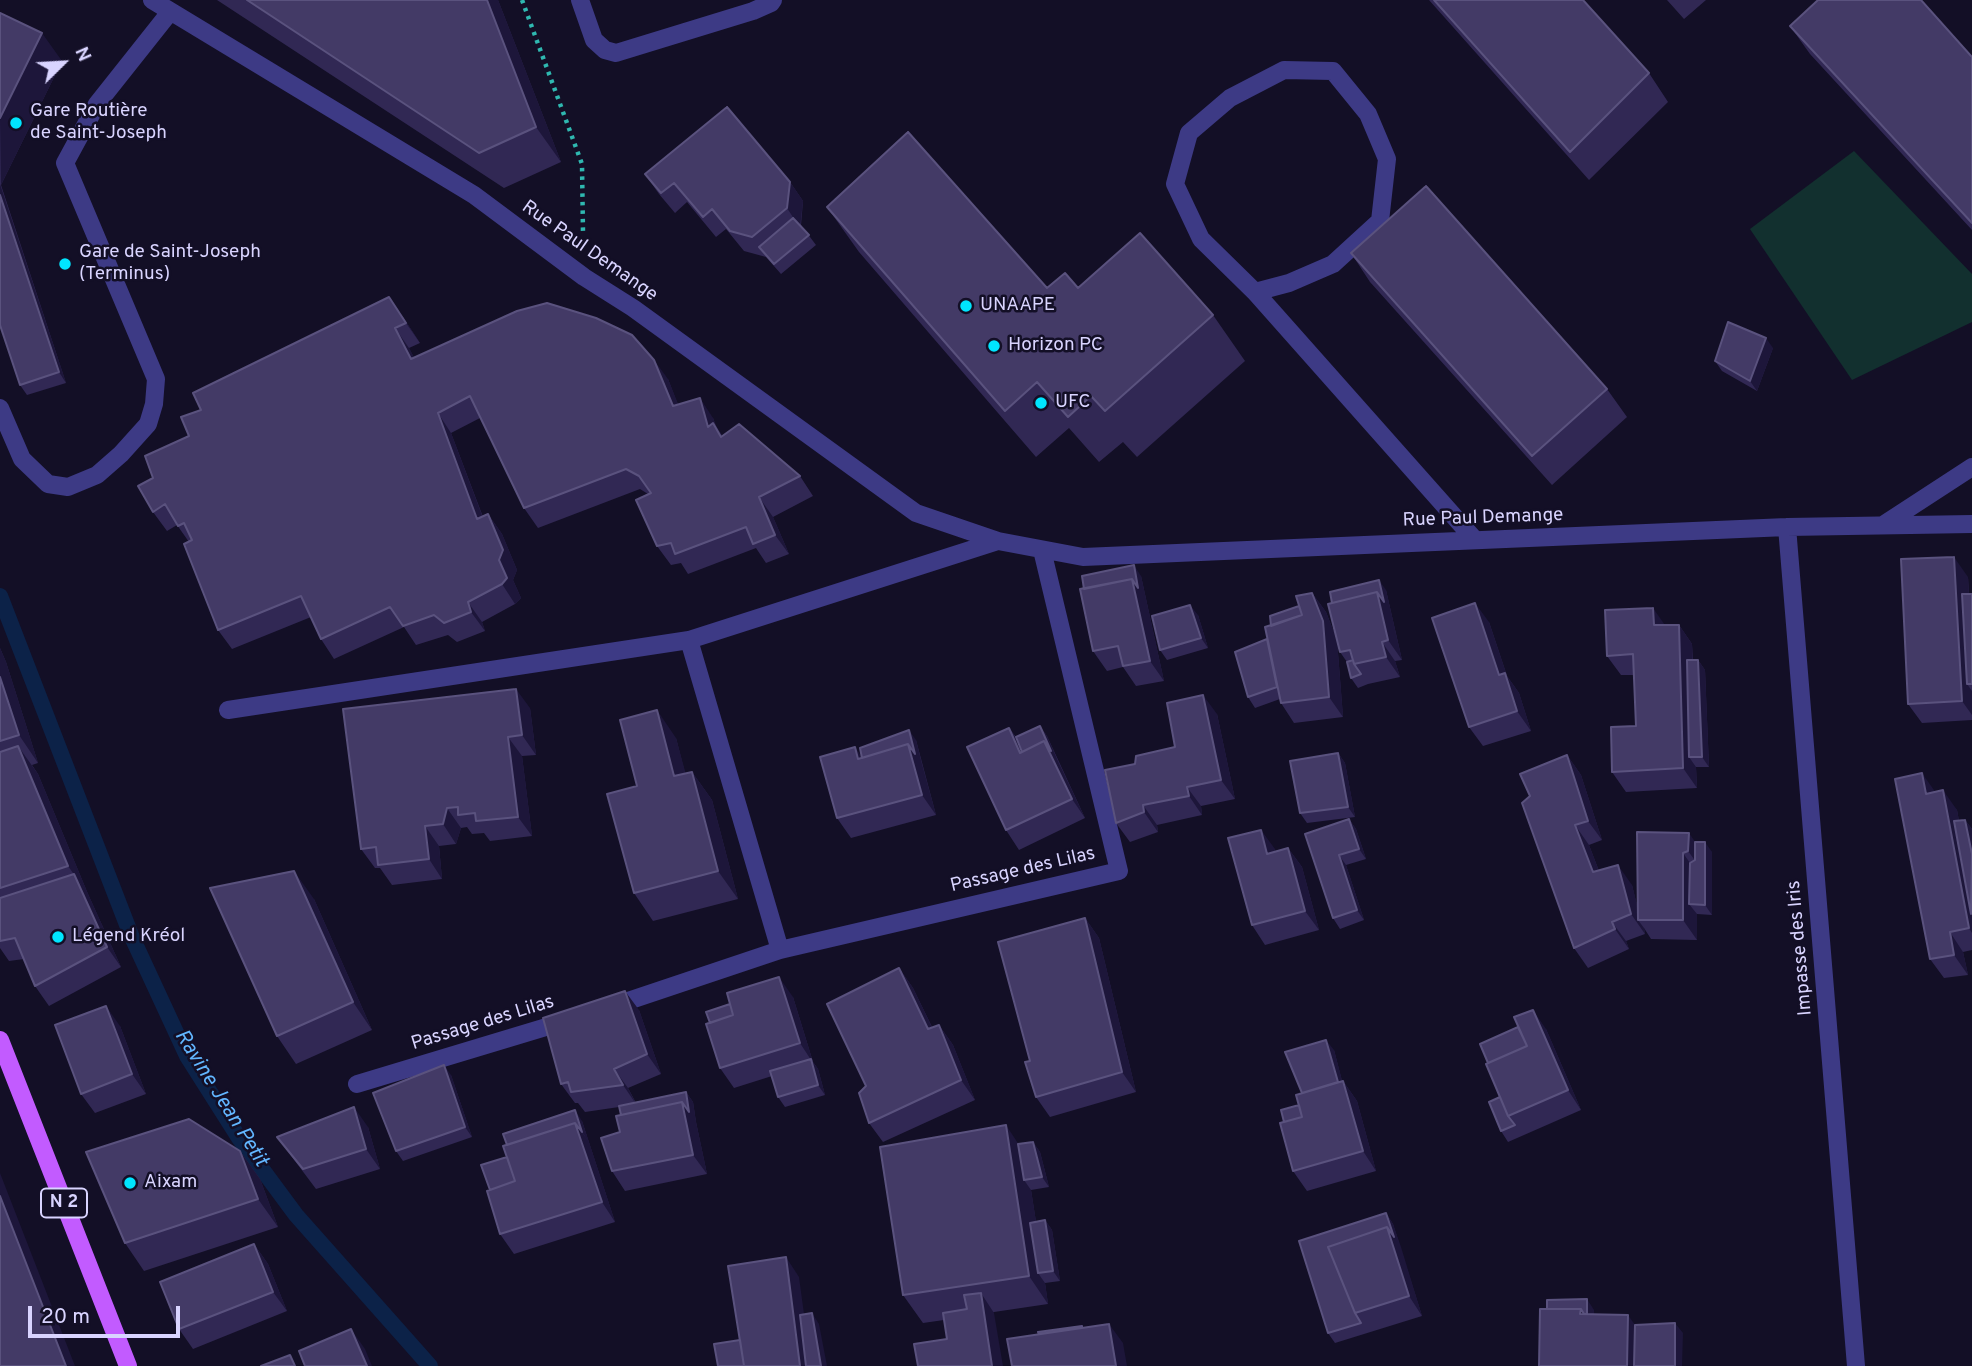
<!DOCTYPE html>
<meta charset="utf-8">
<style>
body{margin:0}
#map{position:relative;width:1972px;height:1366px;overflow:hidden;background:#130f26;font-family:Overpass,sans-serif}
canvas{display:block}
.north{position:absolute;left:28px;top:28px;width:70px;height:70px;-webkit-text-stroke:5px #130f26;paint-order:stroke;rotate:66deg;font-size:19px;font-weight:700;line-height:28px;text-align:center;color:#d9d4ff}
.north::after{content:'';display:block;margin:auto;width:24px;height:32px;background:#d9d4ff;clip-path:polygon(50% 0,100% 100%,50% 72%,0 100%)}
.scale{position:absolute;left:28px;top:1306px;width:152px;height:32px;box-sizing:border-box;border:4px solid #d9d4ff;border-top:0;padding-left:9px;font-size:21px;line-height:24px;white-space:nowrap;color:#d9d4ff;-webkit-text-stroke:5px #130f26;paint-order:stroke}
</style>
<div id="map">
<canvas width="1972" height="1366"></canvas>
<div class="north">N</div>
<div class="scale">20 m</div>
</div>
<script>
const g = document.querySelector('canvas').getContext('2d');
g.lineJoin = 'round';
function fill(path, color) { g.fillStyle = color; g.fill(path, 'evenodd'); }
const toPath = rows => new Path2D(rows.map(r => 'M' + r).join(''));
function strokePath(path, color, width, dash) { g.strokeStyle = color; g.lineWidth = width; g.lineCap = dash ? 'butt' : 'round'; g.setLineDash(dash || []); g.stroke(path); }
function write(font, color, halo, rows, align = 'center') {
  g.font = font + ' Overpass,sans-serif'; g.lineWidth = 5; g.setLineDash([]); g.textBaseline = 'middle'; g.strokeStyle = halo; g.fillStyle = color; for (const [text, x, y, turn = 0] of rows) {
    g.save(); g.translate(x, y); g.rotate((+turn || 0) * Math.PI / 180); g.textAlign = isNaN(turn) ? turn : align; if (halo) g.strokeText(text, 0, 0); g.fillText(text, 0, 0); g.restore();
  }
}
fill(toPath([
 [1854,151,1972,274,1972,322,1852,380,1750,229]
]), '#12302f');
strokePath(toPath([
 [0,596,131,935,187,1056,239,1138,296,1215,430,1366]
]), '#0c2248', 16);
strokePath(toPath([
 [522,0,582,164,583,233]
]), '#2fb8b0', 4.5, [3.5, 5]);
strokePath(toPath([
 [152,0,474,195,584,277,633,308,916,513,998,541,1083,557,1787,527,1972,524],
 [580,0,594,40,605,50,616,53,753,11,771,3,773,0],
 [1255,292,1289,283,1333,264,1380,221,1387,159,1368,114,1333,71,1284,70,1230,98,1189,133,1175,184,1201,239,1255,292,1475,540],
 [0,408,22,459,48,484,68,487,97,475,121,454,148,424,154,404,156,379,65,163,97,104,170,12],
 [1883,525,1972,467],
 [1787,527,1856,1366],
 [689,640,780,950],
 [228,710,689,640,998,541],
 [610,1007,780,950,1119,871,1042,550],
 [357,1084,566,1021]
]), '#3d3a85', 18);
strokePath(toPath([
 [0,1040,128,1366]
]), '#c25bff', 18);
fill(toPath([
 [217,0,498,0,561,162,504,188],
 [1429,0,1583,0,1649,73,1668,102,1589,180],
 [1667,0,1706,0,1684,19],
 [0,13,62,61,1,185,66,383,27,395,20,385,0,325],
 [1790,26,1972,57,1972,230,1810,54],
 [645,174,790,182,803,201,801,225,816,245,781,274,766,257,744,251,726,229,716,237,687,202,675,213,659,194],
 [827,207,1047,288,1078,288,1213,315,1245,361,1137,457,1123,442,1099,462,1069,428,1036,457,859,252],
 [1351,253,1607,389,1627,417,1552,485,1370,282],
 [403,317,420,343,409,348,414,358,668,379,678,405,713,418,716,426,722,436,800,476,813,496,773,517,789,554,766,563,756,548,688,574,681,563,671,565,657,546,648,494,640,489,538,528,524,508,480,418,451,433,483,517,488,514,502,534,517,570,513,580,521,598,515,604,482,622,485,631,457,642,448,635,416,645,404,627,334,659,321,639,311,617,232,649,218,630,189,542,177,525,167,531,153,512,153,478,189,436,201,410],
 [1773,348,1757,391,1722,371,1715,361],
 [1141,576,1164,681,1136,686,1123,667,1107,671,1093,651],
 [1968,577,1969,594,1972,594,1972,720,1922,723,1908,704],
 [1386,590,1402,660,1395,661,1400,677,1368,684,1358,688,1351,678,1347,662,1340,652],
 [1312,593,1326,612,1337,640,1343,717,1294,723,1281,703,1280,699,1255,708,1248,697,1271,626,1299,606],
 [1198,615,1208,648,1167,660,1160,650],
 [1489,622,1507,676,1519,693,1531,731,1483,746,1469,727],
 [1665,625,1679,625,1692,644,1693,660,1698,660,1705,670,1709,767,1696,767,1697,788,1626,792,1612,772,1636,726,1634,675,1621,675,1607,656],
 [0,648,6,662,38,763,32,765,38,774,88,894,121,967,49,1006,35,986,24,959,9,961,0,948],
 [530,708,536,755,522,756,532,836,490,841,484,833,472,834,467,827,461,828,456,844,439,846,442,879,392,885,380,868,375,868,361,849],
 [1217,714,1235,799,1201,806,1202,815,1157,825,1158,832,1130,842,1116,823,1135,764,1175,747],
 [1040,726,1047,736,1085,818,1019,850,1006,830,1009,728,1016,737],
 [676,738,685,773,692,772,712,800,738,899,653,921,634,893,637,786],
 [916,740,936,815,851,838,837,818,862,758],
 [1338,753,1345,763,1355,817,1307,823,1300,813],
 [1567,755,1581,775,1602,840,1589,845,1599,871,1632,885,1637,906,1637,832,1695,842,1712,852,1712,915,1697,914,1697,940,1651,939,1644,928,1645,934,1626,941,1629,949,1588,968,1574,948,1530,796],
 [1935,792,1957,810,1959,821,1965,820,1972,829,1972,950,1963,952,1968,975,1944,978,1930,959],
 [1349,819,1356,829,1366,859,1346,865,1364,920,1340,929,1333,918,1305,834],
 [1261,830,1275,851,1288,848,1302,867,1319,930,1265,945,1252,925],
 [314,899,372,1030,296,1064,277,1036],
 [1085,918,1099,938,1136,1092,1050,1117,1036,1097,1030,1061],
 [899,968,913,988,932,1027,939,1025,953,1045,975,1100,883,1142,869,1123,866,1086],
 [793,997,813,1062,818,1069,825,1095,785,1107,778,1097,772,1076,734,1088,720,1068],
 [639,1010,661,1074,628,1088,636,1103,686,1092,693,1102,696,1122,707,1174,625,1191,612,1171,620,1132,621,1115,619,1107,585,1112,578,1103,575,1103,561,1084],
 [120,1026,146,1094,95,1113,81,1094],
 [1546,1029,1581,1110,1508,1142,1501,1131,1500,1097],
 [1334,1050,1342,1081,1343,1081,1357,1101,1376,1171,1307,1191,1293,1171,1284,1122,1299,1105,1302,1093],
 [451,1075,472,1137,403,1161,396,1151],
 [582,1121,615,1222,514,1254,500,1234,507,1157],
 [368,1127,380,1169,316,1189,277,1137],
 [1033,1142,1040,1152,1049,1187,1031,1190,1036,1222,1045,1220,1052,1230,1060,1281,1045,1283,1048,1304,994,1312,947,1339,944,1320,923,1323,903,1295,1018,1144],
 [240,1151,260,1179,278,1227,144,1271,125,1243],
 [1386,1213,1393,1224,1422,1316,1335,1343,1328,1333],
 [254,1244,268,1264,287,1311,193,1349,179,1329]
]), '#312854');
fill(toPath([
 [487,0,498,0,561,162,536,127],
 [42,33,62,61,1,185,0,118],
 [790,182,803,201,800,228,787,208],
 [0,184,66,383,59,372,0,195],
 [389,297,403,317,420,343,406,323],
 [395,328,409,348,425,378,411,359],
 [1766,338,1773,348,1757,391,1750,381],
 [654,360,668,379,687,426,673,406],
 [700,398,713,418,716,426,727,442,708,427],
 [438,413,451,433,491,539,477,519],
 [759,497,773,517,789,554,775,535],
 [488,514,502,534,517,570,513,580,521,598,515,604,502,584],
 [1954,557,1968,577,1972,650,1967,684,1972,691,1972,715,1962,701],
 [1134,565,1141,576,1164,681,1150,661,1132,579],
 [1379,580,1386,590,1391,612,1384,602],
 [1377,592,1391,612,1402,660,1388,640],
 [1312,593,1326,612,1337,640,1343,717,1329,697],
 [468,602,482,622,485,631,471,612],
 [1475,603,1489,622,1507,676,1519,693,1531,731,1517,711,1499,675],
 [1190,605,1198,615,1208,648,1201,638],
 [1653,608,1667,628,1654,625],
 [1679,625,1692,644,1696,757,1689,757,1696,767,1697,788,1683,768],
 [1382,642,1395,661,1400,677,1386,657],
 [0,648,6,662,38,763,19,735,0,677],
 [1698,660,1705,670,1709,767,1702,757],
 [516,689,530,708,536,755,522,735],
 [1203,695,1217,714,1235,799,1221,780],
 [657,710,676,738,694,804,674,776],
 [1040,726,1047,736,1058,761,1051,751],
 [1009,728,1023,748,1029,761,1020,753],
 [909,730,916,740,922,764,915,754],
 [508,737,522,756,532,836,518,817],
 [1044,741,1058,761,1085,818,1072,799],
 [908,744,922,764,936,815,922,795],
 [18,746,38,774,88,894,68,866],
 [855,747,869,767,858,759],
 [1338,753,1345,763,1355,817,1348,807],
 [1567,755,1581,775,1602,840,1588,821],
 [692,772,712,800,738,899,718,871],
 [1922,773,1936,793,1926,794],
 [1187,787,1201,806,1202,815,1189,796],
 [1943,790,1957,810,1972,890,1972,933,1969,928],
 [1143,805,1157,825,1158,832,1144,812],
 [447,808,461,828,456,844,443,824],
 [1349,819,1356,829,1366,859,1359,849],
 [1965,820,1972,829,1972,854],
 [1575,825,1589,845,1607,892,1593,872],
 [425,826,439,846,442,879,429,859],
 [1261,830,1275,849,1281,873,1267,854],
 [1689,833,1702,852,1702,870,1688,851],
 [1705,842,1712,852,1712,915,1705,905],
 [1288,848,1302,867,1319,930,1305,911],
 [1683,853,1697,873,1689,904,1697,914,1697,940,1683,920],
 [1339,855,1346,865,1364,920,1357,910],
 [1618,865,1632,885,1641,920,1638,920,1644,928,1645,934,1631,914],
 [294,871,314,899,372,1030,353,1002],
 [74,874,88,894,121,967,107,947],
 [1085,918,1099,938,1136,1092,1122,1072],
 [1612,922,1626,941,1629,949,1615,929],
 [1950,932,1963,952,1968,975,1954,955],
 [899,968,913,988,942,1048,928,1029],
 [779,977,793,997,813,1062,818,1069,825,1095,818,1085,811,1060,800,1043],
 [625,991,639,1010,661,1074,647,1054],
 [106,1006,120,1026,146,1094,132,1074],
 [1533,1010,1546,1029,1581,1110,1568,1090],
 [939,1025,953,1045,975,1100,961,1080],
 [1326,1040,1334,1050,1348,1103,1341,1093],
 [444,1065,451,1075,472,1137,465,1127],
 [614,1069,628,1088,636,1104,623,1085],
 [1343,1081,1357,1101,1376,1171,1363,1151],
 [686,1092,693,1102,696,1122,689,1112],
 [682,1102,696,1122,707,1174,693,1155],
 [354,1107,368,1127,380,1169,366,1149],
 [575,1110,582,1121,589,1142,582,1132],
 [575,1123,589,1142,615,1222,602,1202],
 [1006,1125,1025,1154,1024,1180,1031,1190,1044,1272,1038,1273,1045,1283,1048,1304,1029,1276],
 [1033,1142,1040,1152,1049,1187,1042,1177],
 [240,1151,260,1179,278,1227,258,1199],
 [0,1173,75,1366,66,1366,0,1196],
 [1386,1213,1393,1224,1401,1247,1394,1237],
 [1045,1220,1052,1230,1060,1281,1053,1271],
 [1387,1227,1401,1247,1422,1316,1409,1296],
 [254,1244,268,1264,287,1311,273,1292],
 [786,1257,799,1277,811,1366,800,1366],
 [981,1293,994,1313,1003,1366,992,1366],
 [1587,1299,1594,1310,1595,1329,1587,1319],
 [812,1313,819,1324,827,1366,821,1366],
 [1628,1315,1642,1335,1641,1366,1627,1366],
 [1675,1323,1683,1333,1682,1366,1675,1366],
 [1109,1324,1123,1343,1127,1366,1116,1366],
 [351,1329,365,1349,372,1366,367,1366]
]), '#1d163a');
const building = toPath([
 [247,0,487,0,536,127,479,153,247,0],
 [1434,0,1583,0,1649,73,1570,152,1434,0],
 [1818,0,1921,0,1972,57,1972,223,1790,26,1818,0],
 [0,13,42,33,0,118,0,13],
 [727,107,790,182,787,208,752,237,730,231,712,209,703,217,674,183,661,193,645,174,727,107],
 [908,132,1047,288,1065,273,1078,288,1140,233,1213,315,1105,411,1091,396,1068,417,1037,382,1005,411,827,207,908,132],
 [1426,186,1607,389,1532,456,1351,253,1426,186],
 [0,195,59,372,20,385,0,325,0,195],
 [793,218,809,235,774,264,759,247,793,218],
 [389,297,406,323,395,328,411,359,517,311,547,303,596,318,632,335,654,360,673,406,700,398,708,427,713,423,721,437,739,424,800,476,759,497,775,535,753,544,746,527,675,554,671,543,657,546,636,500,651,493,639,476,626,469,524,508,470,396,438,413,477,519,488,514,503,550,499,560,507,578,502,584,468,602,471,612,444,623,434,615,403,626,390,607,321,639,301,596,218,630,184,544,192,540,184,523,178,526,165,504,153,512,138,486,153,478,145,456,189,436,181,417,201,410,193,393,389,297],
 [1728,322,1766,338,1750,381,1715,361,1728,322],
 [1954,557,1962,701,1908,704,1901,559,1954,557],
 [1134,565,1138,588,1132,579,1084,589,1082,576,1134,565],
 [1132,579,1150,661,1123,666,1118,646,1093,651,1080,589,1132,579],
 [1379,580,1384,602,1377,592,1332,603,1330,592,1379,580],
 [1377,592,1388,640,1382,642,1386,657,1354,664,1350,650,1340,652,1328,604,1377,592],
 [1312,593,1323,621,1329,697,1281,703,1265,627,1302,615,1296,596,1312,593],
 [1962,594,1972,594,1972,684,1967,684,1962,594],
 [1475,603,1499,675,1505,673,1517,711,1469,727,1432,618,1475,603],
 [1190,605,1201,638,1160,650,1152,616,1190,605],
 [1299,606,1302,615,1271,626,1270,616,1299,606],
 [1653,608,1654,625,1679,625,1683,768,1612,772,1611,727,1636,726,1633,654,1607,656,1605,610,1653,608],
 [1267,639,1277,687,1248,697,1235,652,1267,639],
 [1353,660,1354,664,1361,674,1351,678,1347,662,1353,660],
 [1687,660,1698,660,1702,757,1689,757,1687,660],
 [0,677,19,735,0,741,0,677],
 [516,689,522,735,508,737,518,817,476,821,475,813,458,815,458,807,447,808,443,824,425,826,429,859,378,865,376,847,361,849,343,709,516,689],
 [1203,695,1221,780,1187,787,1189,796,1143,805,1144,812,1116,823,1105,770,1135,764,1136,756,1175,747,1167,703,1203,695],
 [657,710,674,776,692,772,718,871,634,893,607,794,637,786,620,720,657,710],
 [1040,726,1051,751,1044,741,1022,752,1016,737,1040,726],
 [1009,728,1020,753,1044,741,1072,799,1006,830,967,747,1009,728],
 [909,730,915,754,908,744,862,758,860,748,909,730],
 [908,744,922,795,837,818,820,757,855,747,858,759,908,744],
 [18,746,68,866,0,888,0,752,18,746],
 [1338,753,1348,807,1300,813,1290,761,1338,753],
 [1567,755,1588,821,1575,825,1593,872,1618,865,1631,914,1612,922,1615,929,1574,948,1522,803,1530,796,1520,774,1567,755],
 [1922,773,1926,794,1943,790,1969,928,1950,932,1954,955,1930,959,1895,779,1922,773],
 [1349,819,1359,849,1339,855,1357,910,1333,918,1305,834,1349,819],
 [1965,820,1972,854,1971,914,1954,821,1965,820],
 [1261,830,1267,854,1288,848,1305,911,1252,925,1228,838,1261,830],
 [1637,832,1689,833,1688,851,1683,853,1683,920,1638,920,1637,832],
 [1695,842,1705,842,1705,905,1689,904,1690,863,1695,860,1695,842],
 [294,871,353,1002,277,1036,210,888,294,871],
 [74,874,107,947,35,986,15,938,0,941,0,898,74,874],
 [1085,918,1122,1072,1036,1097,1025,1062,1030,1061,998,942,1085,918],
 [899,968,928,1029,939,1025,961,1080,869,1123,859,1093,866,1086,827,1004,899,968],
 [779,977,800,1043,720,1068,706,1024,733,1015,727,993,779,977],
 [625,991,647,1054,614,1069,623,1085,571,1092,568,1082,561,1084,543,1018,625,991],
 [730,1004,733,1015,710,1023,706,1012,730,1004],
 [106,1006,132,1074,81,1094,55,1025,106,1006],
 [1533,1010,1568,1090,1508,1116,1486,1064,1527,1046,1514,1017,1533,1010],
 [1518,1027,1527,1046,1488,1063,1480,1044,1518,1027],
 [1326,1040,1338,1082,1302,1093,1285,1052,1326,1040],
 [811,1059,818,1085,778,1097,770,1071,811,1059],
 [444,1065,465,1127,396,1151,373,1093,444,1065],
 [1343,1081,1363,1151,1293,1171,1280,1123,1302,1117,1296,1095,1343,1081],
 [686,1092,689,1112,682,1102,621,1115,619,1106,686,1092],
 [1500,1097,1508,1116,1515,1125,1501,1131,1489,1102,1500,1097],
 [682,1102,693,1155,612,1171,601,1138,620,1132,616,1116,682,1102],
 [1299,1105,1302,1117,1284,1122,1281,1110,1299,1105],
 [354,1107,366,1149,303,1169,277,1137,354,1107],
 [575,1110,582,1132,575,1123,507,1145,503,1134,575,1110],
 [189,1119,240,1151,258,1199,125,1243,86,1152,189,1119],
 [575,1123,602,1202,500,1234,487,1191,515,1181,503,1146,575,1123],
 [1006,1125,1029,1276,903,1295,880,1147,1006,1125],
 [1033,1142,1042,1177,1024,1180,1018,1144,1033,1142],
 [507,1157,515,1181,490,1190,481,1165,507,1157],
 [0,1196,66,1366,0,1366,0,1196],
 [1386,1213,1394,1237,1387,1227,1328,1247,1355,1313,1361,1323,1328,1333,1299,1241,1386,1213],
 [1045,1220,1053,1271,1038,1273,1030,1223,1045,1220],
 [1387,1227,1409,1296,1355,1313,1328,1247,1387,1227],
 [254,1244,273,1292,179,1329,160,1282,254,1244],
 [786,1257,800,1366,744,1366,728,1266,786,1257],
 [981,1293,992,1366,918,1366,914,1344,947,1339,943,1313,967,1309,964,1295,981,1293],
 [1587,1299,1587,1314,1584,1314,1581,1309,1547,1309,1547,1300,1587,1299],
 [1540,1309,1581,1309,1580,1314,1628,1315,1627,1366,1539,1366,1540,1309],
 [812,1313,821,1366,806,1366,800,1315,812,1313],
 [1675,1323,1675,1366,1634,1366,1635,1325,1675,1323],
 [1109,1324,1116,1366,1012,1366,1007,1339,1109,1324],
 [1082,1326,1082,1328,1039,1334,1038,1332,1082,1326],
 [351,1329,367,1366,305,1366,299,1351,351,1329],
 [740,1340,744,1366,718,1366,714,1344,740,1340],
 [290,1355,295,1366,261,1366,290,1355]
]);
fill(building, '#433a66');
strokePath(building, '#5a527e', 2);
for (const [x, y, r, color] of [
 [16,123,7,"#00e5ff"],
 [65,264,7,"#00e5ff"],
 [966,306,7,"#00e5ff"],
 [994,346,7,"#00e5ff"],
 [1041,403,7,"#00e5ff"],
 [58,937,7,"#00e5ff"],
 [130,1183,7,"#00e5ff"]
]) { const dot = new Path2D(); dot.arc(x, y, r, 0, 2 * Math.PI); g.fillStyle = color; g.fill(dot); strokePath(dot, '#130f26', 2.5); }
for (const [x, y, w] of [
 [64,1203,46]
]) { const box = new Path2D(); box.roundRect(x - w / 2, y - 14.5, w, 29, 5); g.fillStyle = '#130f26'; g.fill(box); strokePath(box, '#d9d4ff', 2); }
write('bold 18px', '#d9d4ff', null, [
 ["N 2",64,1203]
]);
write('19px', '#d9d4ff', '#130f26', [
 ["Gare Routière",30,112],
 ["de Saint-Joseph",30,134],
 ["Gare de Saint-Joseph",79,253],
 ["(Terminus)",79,275],
 ["UNAAPE",980,306],
 ["Horizon PC",1008,346],
 ["UFC",1055,403],
 ["Légend Kréol",72,937],
 ["Aixam",144,1183]
], 'left');
write('19px', '#d9d4ff', '#130f26', [
 ["Rue Paul Demange",589,252,35],
 ["Rue Paul Demange",1483,519,-2],
 ["Passage des Lilas",1023,871,-13],
 ["Impasse des Iris",1801,948,-95],
 ["Passage des Lilas",483,1024,-17]
]);
write('italic 21px', '#62b6ff', '#130f26', [
 ["Ravine Jean Petit",220,1099,58]
]);
</script>
